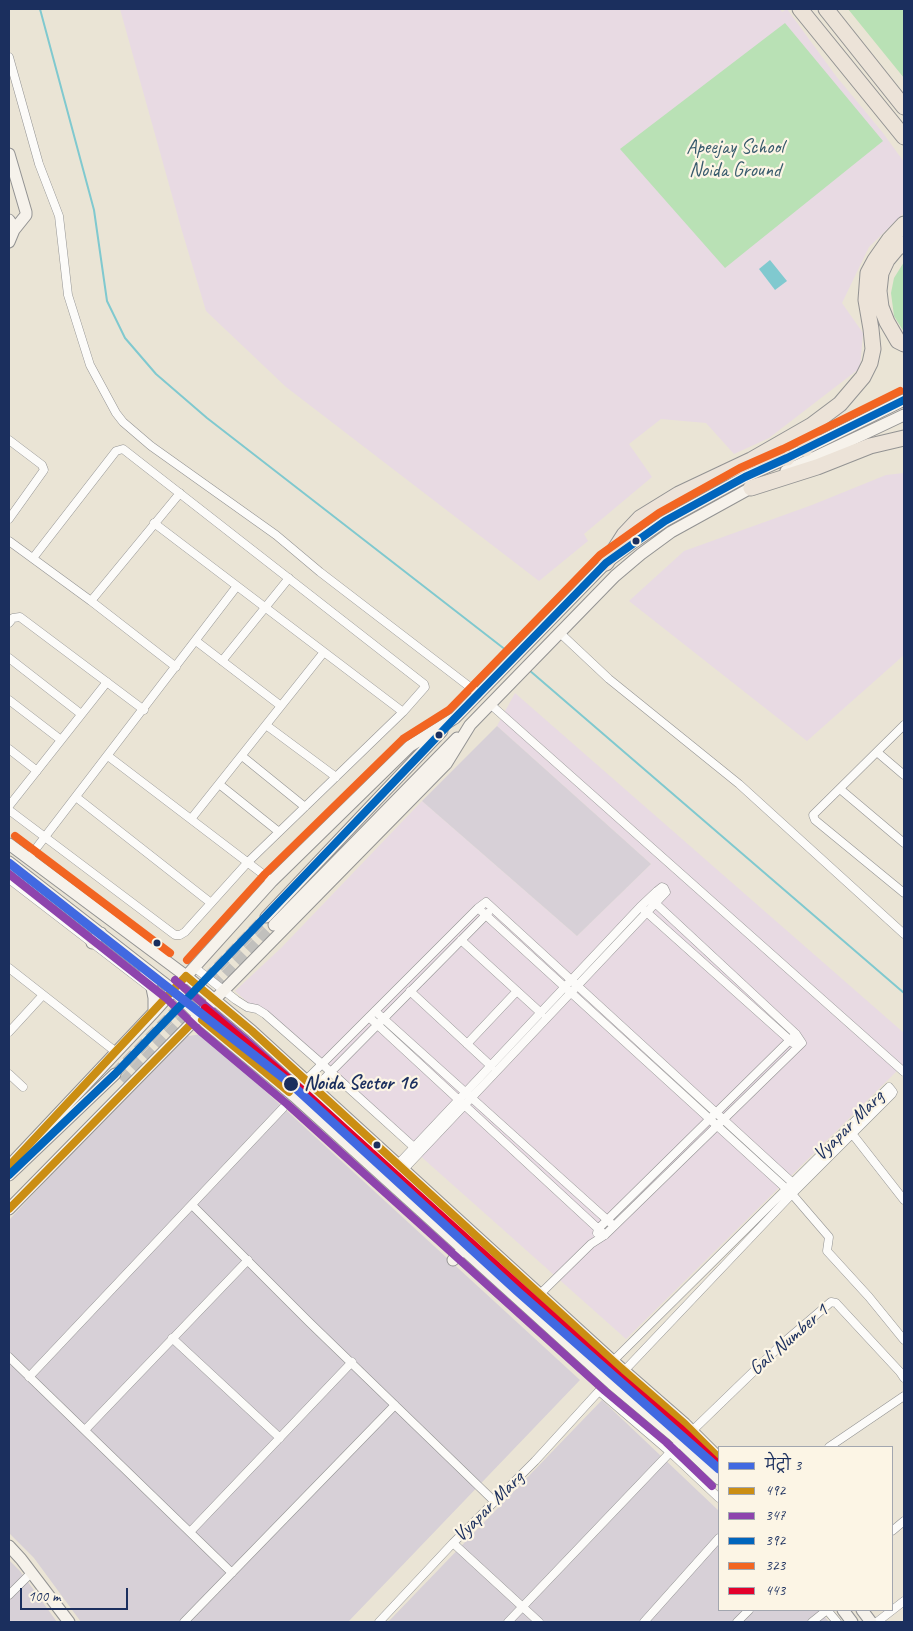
<!DOCTYPE html>
<meta charset="utf-8">
<style>
body{margin:0}
#map{position:relative;width:913px;height:1631px;overflow:hidden;background:#eae4d5;font-family:Caveat,"Playpen Sans Deva",sans-serif}
canvas{display:block}
.frame{position:absolute;inset:0;border:10px solid #1b2f5e;pointer-events:none}
.legend{position:absolute;left:718px;top:1446px;width:175px;height:165px;box-sizing:border-box;background:#fcf5e5;border:1px solid #a2a6af;margin:0;padding:6px 9px;list-style:none;font-size:15px;color:#1b2f5e}
.legend li{display:flex;align-items:center;gap:10px;height:25px}
.legend b{width:25px;border:1px solid #a2a6af}
.scale{position:absolute;left:20px;top:1588px;width:108px;height:22px;box-sizing:border-box;border:2px solid #1b2f5e;border-top:0;padding-left:6px;font-size:15px;line-height:18px;white-space:nowrap;color:#1b2f5e;-webkit-text-stroke:4px #fcf5e5;paint-order:stroke}
</style>
<div id="map">
<canvas width="913" height="1631"></canvas>
<div class="frame"></div>
<ul class="legend">
<li><b style="height:6px;background:#4169e1"></b>मेट्रो 3</li>
<li><b style="height:6px;background:#cb8e13"></b>492</li>
<li><b style="height:6px;background:#8e44ad"></b>347</li>
<li><b style="height:6px;background:#0065bd"></b>392</li>
<li><b style="height:6px;background:#f26522"></b>323</li>
<li><b style="height:6px;background:#e4002b"></b>443</li>
</ul>
<div class="scale">100 m</div>
</div>
<script>
const g = document.querySelector('canvas').getContext('2d');
g.lineJoin = 'round';
function fill(path, color) { g.fillStyle = color; g.fill(path, 'evenodd'); }
const toPath = rows => new Path2D(rows.map(r => 'M' + r).join(''));
function strokePath(path, color, width, dash) { g.strokeStyle = color; g.lineWidth = width; g.lineCap = dash ? 'butt' : 'round'; g.setLineDash(dash || []); g.stroke(path); }
function write(font, color, halo, rows, align = 'center') {
  g.font = font + ' Caveat,sans-serif'; g.lineWidth = 4.5; g.setLineDash([]); g.textBaseline = 'middle'; g.strokeStyle = halo; g.fillStyle = color; for (const [text, x, y, turn = 0] of rows) {
    g.save(); g.translate(x, y); g.rotate((+turn || 0) * Math.PI / 180); g.textAlign = isNaN(turn) ? turn : align; if (halo) g.strokeText(text, 0, 0); g.fillText(text, 0, 0); g.restore();
  }
}
fill(toPath([
 [120,9,780,9,782,12,787,9,836,76,883,133,904,162,904,213,869,247,842,303,863,333,860,368,769,438,734,454,706,423,661,419,629,444,652,477,584,534,588,541,539,581,286,387,206,311,182,231],
 [904,473,904,655,807,741,629,601,684,551,812,505,886,475],
 [515,693,904,1033,904,1064,626,1339,235,991,281,948,422,801,577,936,651,864,497,726]
]), '#e8dae3');
fill(toPath([
 [497,726,651,864,577,936,422,801],
 [203,1034,580,1380,348,1622,81,1622,34,1558,9,1533,9,1220,180,1037],
 [602,1400,719,1511,719,1610,819,1610,829,1622,388,1622],
 [9,1560,20,1571,57,1622,9,1622]
]), '#d7d0d7');
fill(toPath([
 [848,9,904,9,904,78],
 [785,23,883,141,725,268,620,149],
 [904,262,904,332,894,316,891,293,894,278]
]), '#b9e1b5');
fill(toPath([
 [770,260,787,281,775,290,759,269]
]), '#80c9cf');
strokePath(toPath([
 [40,9,94,210,107,301,125,338,156,374,207,418,511,654],
 [529,670,904,993]
]), '#80c9cf', 2);
strokePath(toPath([
 [115,1074,266,917],
 [123,1082,274,925]
]), '#c1c0bd', 11, [11, 5.5]);
const street = toPath([
 [9,57,39,164,59,216,68,295,90,365,116,413,123,422,151,446,276,535,320,572,479,694],
 [9,440,42,465,44,470,9,519],
 [154,523,403,712],
 [9,541,91,601,176,667],
 [91,601,180,493],
 [9,623,13,618,20,617,144,710],
 [560,633,609,679,739,784,904,934],
 [196,641,281,706],
 [9,658,81,714],
 [222,661,289,578],
 [9,700,61,740],
 [490,704,904,1072],
 [266,725,336,777],
 [904,725,813,815,815,820,904,893],
 [9,749,37,771],
 [877,752,904,775],
 [108,756,272,881],
 [242,756,305,807],
 [219,784,279,832],
 [840,789,904,843],
 [76,797,211,903],
 [9,806,107,682],
 [9,810,175,935,180,935,185,932,248,862,403,712,425,687,424,684,123,449,116,451,33,558],
 [191,819,324,652],
 [28,859,237,586],
 [9,879,152,989],
 [478,908,792,1194,829,1237,827,1251,869,1297,904,1340],
 [643,909,793,1043],
 [461,940,541,1013],
 [194,967,236,1000,247,1007,257,1009,265,1014,322,1064,416,1149],
 [9,968,116,1052],
 [410,991,491,1066],
 [375,1011,614,1226],
 [369,1017,605,1235],
 [9,1032,43,995],
 [467,1044,517,991],
 [9,1074,23,1087],
 [306,1080,478,908,486,902,795,1185],
 [314,1089,488,913],
 [850,1131,904,1200],
 [385,1178,640,907,657,891,662,887,664,888,666,892,391,1183],
 [192,1205,309,1322,494,1501],
 [597,1233,598,1229,796,1034],
 [540,1294,591,1244,605,1235,802,1043,796,1034,653,901],
 [172,1338,280,1438],
 [9,1357,232,1573],
 [613,1361,889,1087,893,1092,892,1094,792,1194,625,1370],
 [29,1377,283,1108],
 [85,1430,248,1260],
 [692,1431,783,1343,831,1302,836,1303,900,1372,904,1378],
 [829,1447,904,1396],
 [892,1531,904,1521],
 [190,1532,352,1362],
 [453,1543,539,1622],
 [9,1595,31,1573],
 [827,1610,837,1622],
 [184,1622,395,1405],
 [379,1622,453,1543,535,1461,599,1391,670,1452,719,1498],
 [508,1622,680,1442],
 [644,1622,719,1538],
 [737,1622,749,1610],
 [812,1622,827,1610],
 [877,1622,904,1601]
]);
const secondary = toPath([
 [9,154,26,212,26,215,14,230,9,230],
 [9,220,13,226,14,230,9,242],
 [786,471,904,415],
 [9,844,186,976,252,1031,613,1361,685,1424,719,1458],
 [9,862,173,990,206,1023,294,1096,612,1384,673,1435,719,1479],
 [266,917,442,731],
 [274,925,457,738],
 [92,943,101,933],
 [144,968,150,978,154,998,154,1012],
 [9,1166,154,1012,272,881,410,746,455,718,606,563,630,545,665,521,745,477,787,458,904,400],
 [9,1175,115,1074],
 [9,1209,446,764,470,725,615,576,641,554,671,532,758,484],
 [453,1260,464,1249],
 [9,1546,21,1559,69,1622],
 [843,1610,852,1622],
 [862,1610,871,1622]
]);
const highway = toPath([
 [800,9,904,137],
 [826,9,904,107],
 [904,244,897,248,887,260,881,273,879,291,881,307,887,322,898,341,904,344],
 [805,449,818,421],
 [755,459,787,458],
 [751,488,817,467,870,446,904,438],
 [606,563,624,535,640,518,679,494,751,460,812,425,840,404,863,377,870,363,873,349,871,329,866,300,868,273,875,260,889,240,904,224]
]);
strokePath(street, '#939393', 9);
strokePath(secondary, '#939393', 13);
strokePath(highway, '#939393', 17);
strokePath(street, '#fcfbf9', 8);
strokePath(secondary, '#f6f2eb', 11);
strokePath(highway, '#ece3d8', 15);
strokePath(toPath([
 [202,1020,289,1092],
 [9,1166,186,976,252,1031,613,1361,685,1424,719,1458],
 [9,1209,190,1025]
]), '#cb8e13', 8);
strokePath(toPath([
 [9,874,166,998,200,1031,287,1104,605,1391,666,1442,712,1486],
 [175,980,245,1039,295,1084]
]), '#8e44ad', 8);
strokePath(toPath([
 [9,1175,115,1074,455,718,606,563,665,521,745,477,787,458,904,400]
]), '#0065bd', 8);
strokePath(toPath([
 [15,836,170,953],
 [187,960,265,874,403,739,449,710,600,555,659,513,740,468,783,449,900,391]
]), '#f26522', 8);
strokePath(toPath([
 [205,1008,301,1089,619,1376,680,1428,719,1465]
]), '#e4002b', 8);
strokePath(toPath([
 [9,863,291,1084,517,1291,719,1469]
]), '#4169e1', 9);
for (const [x, y, r, color] of [
 [636,541,4.5,"#1b2f5e"],
 [439,735,4.5,"#1b2f5e"],
 [157,943,4.5,"#1b2f5e"],
 [291,1084,8,"#1b2f5e"],
 [377,1145,4.5,"#1b2f5e"]
]) { const dot = new Path2D(); dot.arc(x, y, r, 0, 2 * Math.PI); g.fillStyle = color; g.fill(dot); strokePath(dot, '#fcf5e5', 2); }
write('20px', '#385b6d', '#fcf5e5', [
 ["Apeejay School",735,148],
 ["Noida Ground",735,171]
]);
write('bold 20px', '#1b2f5e', '#fcf5e5', [
 ["Noida Sector 16",304,1084]
], 'left');
write('20px', '#1b2f5e', '#fcf5e5', [
 ["Vyapar Marg",849,1126,-45],
 ["Gali Number 1",789,1340,-41],
 ["Vyapar Marg",489,1507,-45]
]);
</script>
